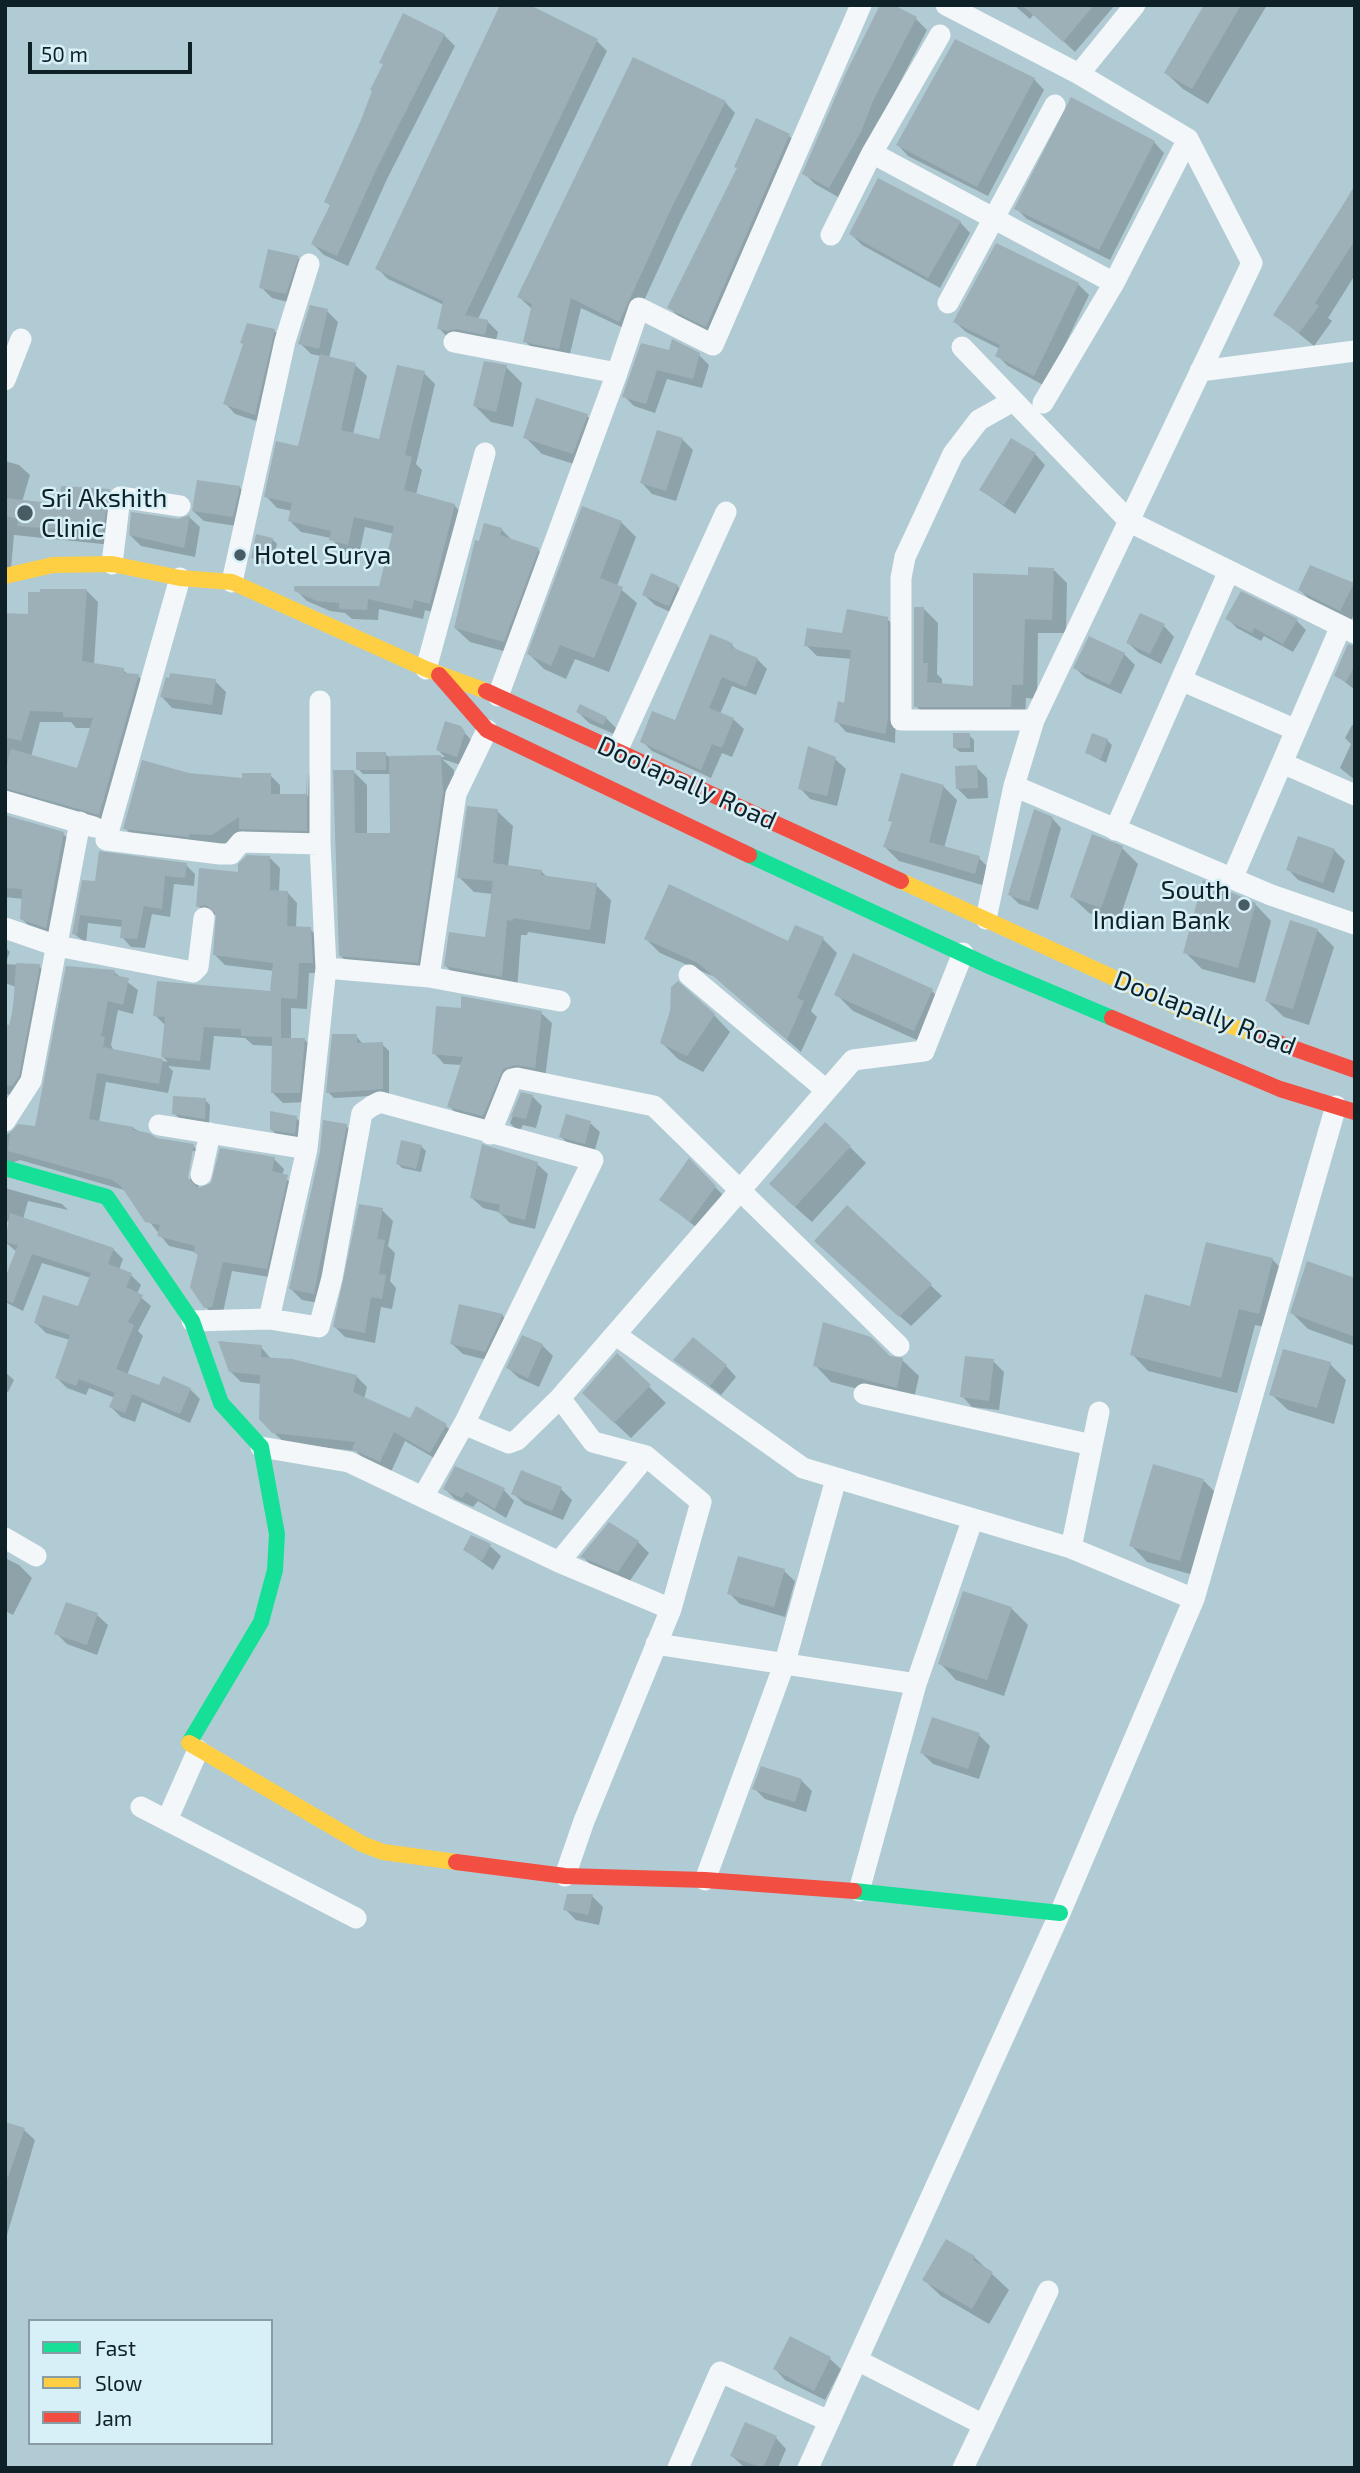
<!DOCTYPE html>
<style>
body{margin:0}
#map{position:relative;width:1360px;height:2473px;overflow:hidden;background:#b1cbd4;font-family:"Exo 2",sans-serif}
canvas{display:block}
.frame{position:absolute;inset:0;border:7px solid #0e2126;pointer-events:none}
.legend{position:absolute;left:28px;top:2319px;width:245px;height:126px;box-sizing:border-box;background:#d7eff7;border:2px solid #879da3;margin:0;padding:9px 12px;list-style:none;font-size:21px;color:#0e2126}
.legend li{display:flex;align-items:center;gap:14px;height:35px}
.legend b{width:35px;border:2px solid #879da3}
.scale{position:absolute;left:28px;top:42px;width:164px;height:32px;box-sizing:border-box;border:4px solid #0e2126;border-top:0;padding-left:9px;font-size:21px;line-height:24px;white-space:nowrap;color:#0e2126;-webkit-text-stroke:5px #d7eff7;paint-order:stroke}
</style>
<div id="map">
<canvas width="1360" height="2473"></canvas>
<div class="frame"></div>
<ul class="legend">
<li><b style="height:9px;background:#16e098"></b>Fast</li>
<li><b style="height:9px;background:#ffcf43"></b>Slow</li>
<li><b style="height:9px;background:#f24e42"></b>Jam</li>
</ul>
<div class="scale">50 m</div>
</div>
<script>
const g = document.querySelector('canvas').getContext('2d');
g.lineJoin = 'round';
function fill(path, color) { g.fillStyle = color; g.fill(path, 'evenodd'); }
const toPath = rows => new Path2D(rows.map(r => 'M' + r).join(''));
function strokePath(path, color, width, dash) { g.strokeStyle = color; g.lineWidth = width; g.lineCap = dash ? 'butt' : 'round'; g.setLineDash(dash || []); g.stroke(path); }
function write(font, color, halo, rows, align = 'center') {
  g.font = font + ' "Exo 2",sans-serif'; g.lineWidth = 5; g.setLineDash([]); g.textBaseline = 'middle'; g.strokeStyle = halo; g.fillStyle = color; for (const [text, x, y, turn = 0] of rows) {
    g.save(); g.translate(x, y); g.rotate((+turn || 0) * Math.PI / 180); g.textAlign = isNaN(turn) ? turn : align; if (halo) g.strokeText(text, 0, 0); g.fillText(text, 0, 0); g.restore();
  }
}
fill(toPath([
 [890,5,916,19,927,30,840,198,815,184,804,173],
 [1014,5,1115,5,1075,52,1034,14,1030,19],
 [1206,5,1267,5,1208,104,1183,89,1166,73],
 [444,35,455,46,387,179,348,266,324,255,313,244,331,206,326,201],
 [597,41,607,51,478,319,487,321,498,332,495,344,449,339,439,328,444,305,388,279,377,268],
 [1034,79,1044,90,988,196,908,156,898,145],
 [725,102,735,113,681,220,630,331,581,308,569,358,536,352,525,341,532,309,519,297],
 [757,120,789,136,800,146,717,336,680,318,669,307,739,169],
 [1154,142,1164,153,1110,260,1027,219,1016,208],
 [1355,185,1355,275,1328,318,1332,321,1314,346,1276,315,1298,283],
 [960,222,970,233,940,288,862,245,851,234],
 [298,258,309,268,296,304,272,298,261,287],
 [1078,284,1089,295,1045,386,1008,366,997,355,1000,349,966,332,955,322],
 [327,311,338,322,329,358,355,365,367,376,353,434,380,441,424,373,435,384,416,464,422,470,416,495,454,505,465,517,441,614,425,610,423,619,379,609,378,620,352,619,345,613,330,611,307,601,296,590,380,588,394,534,365,527,359,555,342,551,331,538,301,532,289,520,292,511,277,508,266,496,300,448,321,356,311,354,300,343],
 [274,331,285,341,266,424,235,414,225,403,245,345],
 [670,353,699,355,709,365,702,388,667,379,655,413,634,406,624,396],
 [506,367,522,383,513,427,491,422,475,406],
 [587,416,603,432,590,469,542,454,525,437],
 [682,439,693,450,676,501,652,494,642,483],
 [1035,454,1045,465,1015,514,981,490],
 [5,461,19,465,30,475,22,502,61,506,109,491,119,501,112,545,14,535,11,569,5,568],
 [239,487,250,498,243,527,204,521,193,511],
 [189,517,200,527,195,557,141,546,130,535],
 [621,522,636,537,617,586,637,603,609,672,575,659,566,679,544,669,529,654],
 [501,529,513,541,538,550,552,564,518,655,470,642,455,628,476,542,480,543],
 [272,539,277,544,271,566,257,562,253,558],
 [1053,569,1067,583,1066,633,1038,633,1037,699,1026,698,1025,720,930,720,916,706,924,609,938,623,937,674,942,679,942,685,974,688,1029,577],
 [1353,585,1355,613,1351,620,1311,601,1300,590],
 [677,586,688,597,679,616,655,605,644,595],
 [87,591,98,602,94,665,123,670,129,675,138,676,150,687,110,825,5,806,5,614,30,616],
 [40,722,71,722,76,728,91,728,78,771,31,757],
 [887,619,898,629,895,743,846,732,836,721,846,705,852,659,817,656,806,645],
 [1228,619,1297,621,1306,630,1293,652,1264,636,1261,641,1237,628],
 [1164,626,1174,637,1161,664,1139,653,1128,643],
 [732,645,738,652,757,659,767,669,756,695,732,686,720,714,733,719,744,729,732,757,722,753,711,778,652,751,642,741,676,722],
 [1355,649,1355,690,1336,675],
 [1124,654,1135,665,1121,694,1086,678,1075,668],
 [215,681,226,692,222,715,172,708,162,697],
 [578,712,606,718,617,729,614,734,589,723],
 [1352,725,1355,726,1355,780,1340,768,1351,744,1345,738],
 [460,728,475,744,467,767,442,759,454,770,456,806,431,975,354,969,340,955,354,772,367,785,367,835,392,835,391,774,363,774,358,769,385,754,389,757,445,757,438,750],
 [969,735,974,740,974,752,960,752,955,748],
 [1107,740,1112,745,1106,763,1087,753],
 [835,759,846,769,837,806,810,799,800,788],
 [976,767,987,778,988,798,968,799,957,788],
 [309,774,316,782,316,840,251,839,243,831,223,845,135,838,125,828,188,775,244,780,270,775,280,785,280,796,308,796],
 [943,786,957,800,944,848,979,858,993,872,989,887,899,861,885,847,894,824,890,821],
 [497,811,513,826,508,867,541,871,547,877,596,885,611,900,605,944,528,932,527,935,521,935,517,991,461,981,446,966,487,939,493,894,474,892,459,877],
 [5,816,63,834,75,845,57,938,33,930,22,919,23,899,5,897],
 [1052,818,1061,828,1038,910,1019,904,1010,895],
 [1122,848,1138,864,1118,923,1089,913,1072,897],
 [1334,850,1345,861,1334,893,1298,880,1288,869],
 [270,858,280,868,279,892,287,892,297,903,296,928,310,929,320,939,322,973,309,973,307,1009,291,1008,291,1039,305,1040,315,1050,309,1102,283,1103,273,1093,274,1046,253,1045,245,1038,214,1036,210,1070,168,1066,173,1071,168,1093,106,1082,99,1122,133,1128,156,1140,193,1146,203,1156,198,1189,274,1159,284,1169,282,1176,297,1187,276,1278,232,1271,222,1317,216,1317,205,1306,199,1256,195,1252,169,1246,124,1190,20,1160,5,1165,5,1136,19,1126,37,1128,114,972,138,990,133,1014,118,1010,111,1045,114,1051,168,1062,163,1057,166,1026,155,1015,271,993,274,971,225,965,214,954,218,914,208,916,198,906,240,874],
 [191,1151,195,1151,189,1187,185,1187],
 [186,865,195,874,194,886,174,884,170,917,152,914,145,948,131,947,122,937,123,927,88,923,86,943,74,934,84,882,96,883],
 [1255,904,1271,921,1255,983,1202,969,1185,952],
 [796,927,823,939,837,953,811,1011,817,1017,801,1052,715,977,660,953,646,939,789,943],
 [1317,930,1334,947,1309,1025,1284,1017,1267,1001],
 [5,947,10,952,5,964],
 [5,964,39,966,50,977,23,1096,5,1094,5,1026,10,1027,16,987,5,983],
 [932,991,948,1007,930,1046,853,1011,837,995],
 [541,1013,552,1023,545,1078,527,1075,494,1126,460,1117,449,1106,462,1065,444,1064,434,1053],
 [714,1015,730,1032,703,1072,678,1059,662,1043],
 [356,1036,363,1044,382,1044,389,1051,389,1095,334,1098,328,1092],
 [522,1094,532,1096,542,1106,536,1128,523,1125,519,1132,510,1123],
 [205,1100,210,1105,209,1123,179,1118,174,1113],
 [296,1118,307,1128,306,1144,282,1140,271,1129],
 [590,1123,600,1132,594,1153,571,1146,561,1137],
 [346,1126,357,1136,325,1304,302,1300,291,1289],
 [421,1146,426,1151,421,1172,402,1168,397,1163],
 [850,1147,866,1163,812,1222,787,1200],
 [689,1161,726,1198,702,1232,662,1200],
 [537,1164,548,1174,535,1229,510,1223,499,1212,483,1208,472,1198],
 [5,1188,62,1204,68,1210,28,1201,23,1219,113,1249,123,1259,119,1270,131,1275,141,1285,137,1294,151,1306,138,1331,143,1336,127,1375,160,1388,190,1389,200,1399,190,1423,142,1402,135,1422,121,1417,111,1407,115,1398,89,1388,86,1395,67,1388,57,1378,70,1340,46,1333,36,1323,79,1308,91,1278,42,1263,23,1311,5,1302,5,1282,17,1252,5,1242,10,1222,5,1221],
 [847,1208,942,1296,911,1326,827,1252],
 [382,1210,393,1221,388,1246,395,1253,390,1281,396,1288,392,1309,381,1307,375,1343,345,1337,335,1327],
 [1272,1259,1288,1276,1275,1329,1255,1325,1237,1393,1148,1371,1132,1354,1192,1308],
 [1355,1280,1355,1346,1308,1329,1292,1313],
 [460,1306,502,1315,513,1326,495,1362,463,1354,452,1344],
 [542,1345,553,1356,539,1387,519,1378,508,1368],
 [261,1347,272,1360,356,1376,367,1387,364,1399,411,1420,445,1425,456,1436,441,1462,405,1441,391,1472,365,1460,356,1451,285,1443,273,1432,262,1384,241,1382,230,1371],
 [617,1356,666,1403,631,1438,600,1409],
 [890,1357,902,1360,919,1376,913,1403,831,1382,815,1365],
 [676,1360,726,1366,736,1377,721,1395],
 [993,1361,1004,1372,999,1410,972,1407,962,1396],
 [1330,1364,1346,1380,1334,1424,1288,1410,1271,1394],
 [5,1372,14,1380,8,1392,5,1391],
 [1154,1467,1204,1481,1220,1497,1197,1576,1147,1562,1131,1545],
 [445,1489,504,1490,514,1501,506,1518,478,1501,473,1507,455,1499],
 [561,1489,572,1500,563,1520,524,1504,513,1493],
 [609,1524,638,1542,649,1553,629,1582,593,1567,583,1557],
 [472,1537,490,1546,501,1556,493,1570,465,1550],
 [5,1558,19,1565,32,1578,13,1615,5,1611],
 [784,1571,795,1581,785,1617,740,1604,729,1593],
 [1011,1608,1028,1625,1004,1696,956,1680,940,1663],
 [97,1615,108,1625,97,1655,67,1644,56,1633],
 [979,1735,990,1746,979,1779,933,1764,922,1753],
 [801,1780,812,1791,806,1812,765,1799,754,1788],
 [592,1896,603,1907,599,1925,576,1920,565,1909],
 [5,2124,24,2130,35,2140,7,2235],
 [974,2257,1009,2290,989,2324,941,2296,924,2280],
 [791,2338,830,2359,841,2369,825,2400,785,2380,775,2369],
 [776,2438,786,2449,778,2468,745,2468,732,2456]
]), '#0003');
fill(toPath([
 [500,5,530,5,598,39,465,315,488,320,485,335,456,329,447,331,437,329,443,301,375,269],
 [880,5,894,5,917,17,873,101,861,132,829,188,802,174,845,75],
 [1022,5,1094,5,1063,42],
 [1204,5,1241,5,1192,89,1164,73],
 [403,13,445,34,377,168,337,256,311,244,330,205,324,202,361,120,372,91,370,90,383,64,379,63],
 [955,39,1035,78,977,187,896,145],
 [633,57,726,101,671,209,619,322,571,298,559,349,523,342,532,304,517,297],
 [1071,97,1155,141,1099,250,1014,209],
 [756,118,790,134,706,327,667,308,737,168,734,167],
 [878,178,961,221,928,278,849,234],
 [1355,186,1355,240,1315,303,1319,306,1299,333,1273,315],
 [996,243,1079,283,1034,376,995,356,1000,345,953,322],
 [268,249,299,256,286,294,259,288],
 [310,305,328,309,319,349,298,344],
 [247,323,275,329,255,415,223,404,243,344,240,343],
 [672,339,700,353,693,379,657,370,646,404,622,397,641,343,669,350],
 [320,354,356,363,341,430,379,439,397,365,425,371,405,455,412,457,404,490,455,504,430,604,414,600,412,609,368,599,367,610,339,609,339,603,317,601,294,591,294,586,379,586,394,526,354,517,348,545,329,540,331,531,288,521,292,503,264,497,276,441,298,446],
 [484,361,507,365,496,412,473,406],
 [536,398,588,414,573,454,523,438],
 [657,430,683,438,666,491,640,483],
 [1011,438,1036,453,1004,505,979,490],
 [197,480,240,486,233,517,192,511],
 [61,486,110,489,102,535,84,534,84,531,17,526,18,519,5,516,5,498,60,504],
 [582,506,622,521,600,578,623,587,594,658,560,645,551,666,527,654],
 [131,512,178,519,190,515,184,548,129,535],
 [484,523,502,528,500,535,539,548,504,642,454,628,475,540,479,541],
 [256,534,273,538,267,562,251,558],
 [1310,565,1354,583,1340,611,1298,590],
 [1028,567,1054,568,1052,620,1025,619,1023,685,1012,685,1011,707,914,707,914,607,924,607,923,663,928,663,927,682,973,686,973,573,1028,575],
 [651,573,678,585,669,606,642,595],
 [40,589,87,589,82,661,124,668,124,673,139,674,99,815,5,788,5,771,11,749,77,768,93,718,63,717,63,712,30,711,21,741,5,737,5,613,28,614,28,592,40,592],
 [1241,591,1298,619,1283,644,1254,628,1252,633,1225,619],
 [847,609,888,617,888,718,885,734,834,722,838,701,844,703,851,650,804,646,807,628,842,633],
 [1140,613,1165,624,1150,654,1126,643],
 [710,634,728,641,733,644,731,647,758,658,746,687,722,677,709,708,734,718,722,748,712,744,701,770,640,742,652,711,675,720],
 [1089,636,1125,653,1110,685,1073,668],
 [1348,644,1355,646,1355,665,1346,682,1334,676],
 [170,673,216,679,212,705,160,697,166,677,169,678],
 [580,704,607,717,603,725,576,712],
 [445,721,461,726,465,732,457,757,436,750],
 [953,733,970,733,970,748,953,748],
 [1092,733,1108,739,1101,759,1085,753],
 [808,746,836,757,827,796,798,789],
 [356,752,386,752,386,770,356,770],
 [441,755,443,792,418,963,339,956,333,770,354,770,355,833,390,833,389,756],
 [142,760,189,773,242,778,242,773,271,773,271,794,306,794,307,770,307,831,239,829,239,817,212,835,189,834,189,837,123,829],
 [977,765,978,788,956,789,955,766],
 [901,773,944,785,929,842,980,856,975,874,883,847,892,822,888,821],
 [467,806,498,809,493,863,542,870,541,875,597,883,590,930,513,918,513,921,507,920,502,977,444,966,449,932,485,937,493,881,457,878],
 [1034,809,1053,817,1029,902,1008,895],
 [5,815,64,832,46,928,20,919,22,889,5,888],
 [1092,834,1123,846,1101,908,1070,897],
 [1298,836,1335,849,1323,883,1286,870],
 [99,851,187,863,185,878,165,876,162,909,144,906,137,939,120,938,122,920,80,915,77,935,72,934,82,880,95,881],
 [247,855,270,856,270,890,288,891,287,926,311,927,313,963,299,963,297,999,281,998,281,1038,305,1038,300,1093,271,1093,272,1037,241,1036,241,1029,204,1027,200,1061,161,1057,165,1017,153,1016,157,981,270,991,273,963,213,955,216,914,206,905,196,907,199,868,238,872,238,864],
 [1203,880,1256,903,1238,968,1183,953],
 [669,884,788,941,795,925,824,937,797,998,804,1001,787,1040,698,963,644,939],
 [1290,920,1318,929,1293,1009,1265,1001],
 [853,953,933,989,914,1031,834,995],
 [16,963,40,964,19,1076,12,1086,5,1085,5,1024,9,1025,13,1010],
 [66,966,115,970,114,975,129,978,123,1005,108,1001,101,1036,105,1037,103,1047,163,1059,159,1084,97,1073,89,1119,134,1127,133,1130,149,1133,157,1138,194,1144,188,1178,198,1188,211,1183,220,1148,275,1157,272,1171,288,1175,267,1269,223,1262,212,1307,204,1308,190,1287,198,1254,194,1253,195,1246,157,1236,160,1225,145,1222,121,1186,112,1180,8,1151,10,1133,18,1124,35,1126],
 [678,981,715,1014,687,1056,660,1043,670,1011,671,987],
 [461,996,542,1011,535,1068,515,1065,503,1069,483,1116,447,1107,463,1057,432,1054,436,1006,461,1008],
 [332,1034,357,1034,357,1043,383,1042,383,1089,326,1093],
 [521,1092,533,1095,526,1119,512,1116,508,1123],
 [173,1096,206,1098,205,1119,172,1114],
 [270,1111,297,1116,295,1134,270,1130],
 [566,1114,591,1121,585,1144,559,1137],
 [323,1120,347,1124,314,1294,289,1289,320,1152],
 [825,1122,851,1146,795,1207,769,1184],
 [401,1140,422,1145,416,1169,396,1164],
 [482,1144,538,1162,525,1220,498,1213,500,1205,470,1198],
 [689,1158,716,1186,690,1222,659,1200],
 [359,1204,383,1208,377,1239,385,1240,379,1274,386,1275,382,1299,371,1297,365,1333,333,1327],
 [847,1205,932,1284,899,1317,814,1241],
 [10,1213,114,1248,108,1264,132,1273,126,1287,143,1295,128,1322,134,1325,116,1369,159,1385,163,1376,191,1388,180,1414,132,1394,125,1413,109,1407,115,1393,79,1379,76,1386,55,1378,70,1335,34,1323,43,1295,78,1306,91,1273,32,1254,13,1303,5,1300,5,1278,18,1245,5,1242],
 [1206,1242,1273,1258,1259,1314,1239,1309,1221,1378,1130,1355,1145,1294,1190,1306],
 [1307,1261,1355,1278,1355,1337,1290,1313],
 [459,1304,503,1314,485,1352,450,1344],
 [823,1322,871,1337,890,1356,903,1358,897,1388,813,1366],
 [522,1335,543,1344,528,1378,506,1368],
 [693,1337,727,1365,710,1386,673,1360],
 [218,1341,262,1345,261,1357,292,1359,357,1375,353,1392,410,1418,416,1406,447,1424,430,1453,394,1432,380,1462,352,1449,355,1442,272,1433,259,1419,260,1375,229,1372],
 [1283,1349,1331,1362,1317,1408,1269,1395],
 [617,1353,651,1385,614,1423,582,1393],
 [965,1356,994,1359,989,1401,960,1397],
 [1153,1464,1204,1479,1180,1561,1129,1546],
 [455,1466,505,1488,495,1509,466,1492,462,1498,443,1489],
 [521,1470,562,1487,552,1511,511,1494],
 [609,1522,639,1541,618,1572,580,1557],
 [471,1535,491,1544,482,1561,463,1550],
 [738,1556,785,1569,774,1607,727,1594],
 [963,1591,1012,1607,987,1680,938,1664],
 [66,1602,98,1613,87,1645,54,1634],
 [932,1717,980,1733,968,1769,920,1753],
 [761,1766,802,1779,795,1802,752,1789],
 [567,1894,593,1894,588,1915,563,1910],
 [5,2122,25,2128,8,2177,5,2177],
 [946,2239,975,2256,973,2260,993,2272,972,2309,922,2280],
 [790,2336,831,2357,814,2391,773,2369],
 [745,2422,777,2436,763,2468,730,2456]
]), '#9db0b8');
strokePath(toPath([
 [946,5,1079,74,1188,139,1252,263,1034,720,1014,786,986,919],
 [1079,74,1135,5],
 [872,153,1114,283],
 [831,235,872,153,940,35],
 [948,303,1055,105],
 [454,342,617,373,639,308,713,345,861,5],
 [962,347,1130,522,1355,633],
 [1200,371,1355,351],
 [5,380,21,339],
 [1013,401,979,420,953,454,905,557,901,578,901,720,1034,720],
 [1043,403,1114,283,1188,139],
 [112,564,120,497,180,506],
 [180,578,106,840,220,854,231,854,241,842,320,844],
 [232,582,285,341,309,264],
 [426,669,485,453],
 [1181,680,1296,730],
 [498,696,617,373],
 [617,751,726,512],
 [1282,763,1355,795],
 [1014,786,1271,895,1355,924],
 [5,801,94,827],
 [1115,830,1229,571],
 [1232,879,1341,626],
 [5,928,57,946,193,972,198,967,204,918],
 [326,968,429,977,560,1001],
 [689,975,826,1090],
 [429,977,456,794,487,730],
 [5,1121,31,1081,80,822],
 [159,1125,307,1149],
 [490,1134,512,1079,517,1078,654,1106,899,1346],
 [201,1175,210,1133],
 [269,1319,307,1149,326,968,320,844,320,701],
 [192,1321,269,1319,319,1327,332,1278,362,1113,372,1106,380,1102,593,1160,464,1424,423,1497],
 [616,1335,803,1468,1071,1548,1194,1599],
 [864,1394,1092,1445],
 [464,1424,509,1443,517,1440,560,1398],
 [261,1447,349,1462,559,1562,671,1609],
 [5,1538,36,1556],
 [1071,1548,1099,1412],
 [559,1562,646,1456],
 [656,1644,916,1684],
 [141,1807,356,1918],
 [167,1820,198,1750],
 [565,1876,584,1821,671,1609,701,1502,646,1456,593,1442,560,1398,853,1060,924,1051,963,953],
 [705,1880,785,1662,836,1479],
 [859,1891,916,1684,972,1521],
 [857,2360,984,2425],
 [678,2468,720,2372,829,2421],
 [808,2468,1060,1913,1194,1599,1336,1106],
 [963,2468,1048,2291]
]), '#f3f7f9', 21);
strokePath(toPath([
 [749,855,991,967,1112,1018],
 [5,1168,107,1197,192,1321,221,1403,261,1447,277,1534,275,1570,261,1622,189,1743],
 [854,1891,1060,1913]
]), '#16e098', 16);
strokePath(toPath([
 [5,576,53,565,112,564,180,578,232,582,426,669,486,691],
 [901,881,1178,1007,1256,1035],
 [189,1743,362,1844,383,1852,456,1862]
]), '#ffcf43', 16);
strokePath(toPath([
 [439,675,487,730,749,855],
 [486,691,901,881],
 [1112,1018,1280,1089,1355,1112],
 [1256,1035,1355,1070],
 [456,1862,565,1876,705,1880,854,1891]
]), '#f24e42', 16);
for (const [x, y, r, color] of [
 [25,513,9,"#475c63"],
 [240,555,7,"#475c63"],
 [1244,905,7,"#475c63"]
]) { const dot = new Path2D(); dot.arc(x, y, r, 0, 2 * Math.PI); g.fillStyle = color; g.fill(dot); strokePath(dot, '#d7eff7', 2.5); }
write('26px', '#0e2126', '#d7eff7', [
 ["Sri Akshith",41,498],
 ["Clinic",41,528],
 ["Hotel Surya",254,555],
 ["South",1230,890,"right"],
 ["Indian Bank",1230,920,"right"]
], 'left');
write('26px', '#0e2126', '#d7eff7', [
 ["Doolapally Road",687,783,24],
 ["Doolapally Road",1205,1013,21]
]);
</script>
